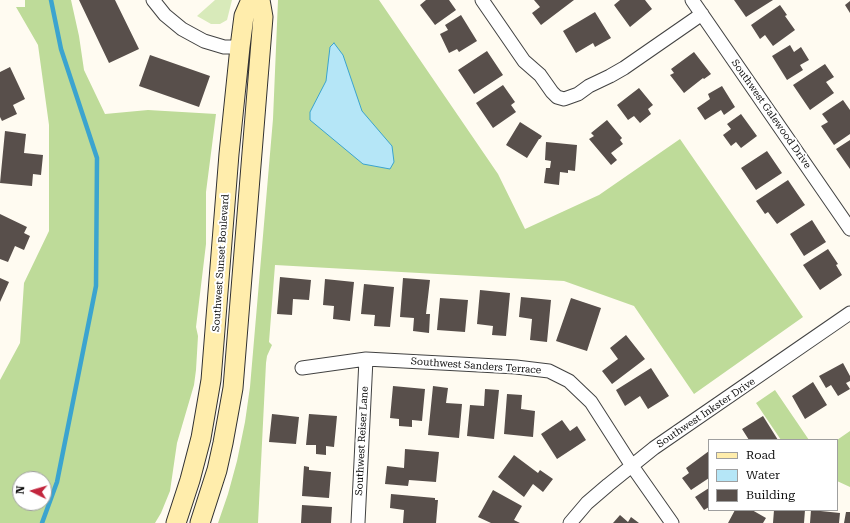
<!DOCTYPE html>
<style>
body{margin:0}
#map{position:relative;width:850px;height:523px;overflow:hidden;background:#fffbf1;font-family:"Roboto Serif",serif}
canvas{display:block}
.legend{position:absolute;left:708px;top:439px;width:130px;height:72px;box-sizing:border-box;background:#fff;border:1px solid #9f9f9f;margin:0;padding:5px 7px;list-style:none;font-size:12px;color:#0f0f0f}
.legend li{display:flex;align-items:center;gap:8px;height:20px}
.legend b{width:20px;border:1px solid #9f9f9f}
.north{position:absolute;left:12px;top:471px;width:40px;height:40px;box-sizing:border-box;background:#fff;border:1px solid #9f9f9f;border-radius:50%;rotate:275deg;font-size:11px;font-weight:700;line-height:16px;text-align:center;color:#0f0f0f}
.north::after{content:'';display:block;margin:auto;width:14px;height:18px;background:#c2253d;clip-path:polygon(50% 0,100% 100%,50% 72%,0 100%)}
</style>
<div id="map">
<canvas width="850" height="523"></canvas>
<ul class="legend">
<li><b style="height:5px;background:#ffedac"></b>Road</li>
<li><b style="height:11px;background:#b5e6f7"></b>Water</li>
<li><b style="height:11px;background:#584f4b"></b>Building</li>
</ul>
<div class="north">N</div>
</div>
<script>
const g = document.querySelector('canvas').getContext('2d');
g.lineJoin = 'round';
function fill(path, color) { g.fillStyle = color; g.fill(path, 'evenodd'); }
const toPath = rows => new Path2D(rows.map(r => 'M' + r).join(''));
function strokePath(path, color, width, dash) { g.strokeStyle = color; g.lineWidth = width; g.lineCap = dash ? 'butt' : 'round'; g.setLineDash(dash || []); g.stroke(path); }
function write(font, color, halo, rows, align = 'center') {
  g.font = font + ' "Roboto Serif",serif'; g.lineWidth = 4; g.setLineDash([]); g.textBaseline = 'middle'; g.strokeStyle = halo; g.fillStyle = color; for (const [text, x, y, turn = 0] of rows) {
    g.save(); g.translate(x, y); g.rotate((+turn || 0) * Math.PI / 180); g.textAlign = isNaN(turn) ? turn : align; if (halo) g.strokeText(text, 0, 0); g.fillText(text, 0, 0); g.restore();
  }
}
fill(toPath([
 [215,0,232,0,227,20,220,24,211,24,197,16]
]), '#d8eaba');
fill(toPath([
 [25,0,71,0,79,36,84,70,105,114,148,110,216,114,206,192,206,244,196,327,198,336,196,370,194,385,177,443,170,491,161,513,155,523,0,523,0,380,20,343,24,283,49,231,49,125,38,45,16,7,25,7],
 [20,479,44,479,44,503,20,503],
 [278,0,379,0,498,174,525,229,599,195,680,139,803,317,694,394,634,306,564,281,275,265,269,342,272,345,267,356,266,363,258,523,218,523,228,494,237,461,245,422,250,387,273,119],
 [775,390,809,440,781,440,756,403],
 [850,431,850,487,837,481,837,440]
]), '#bedb99');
const water = toPath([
 [334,43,343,55,362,111,392,146,394,162,390,169,363,164,310,120,310,112,326,81,330,47,334,43]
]);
fill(water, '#b5e6f7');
strokePath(water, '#3ba4cf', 1);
strokePath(toPath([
 [42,523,57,482,96,286,97,158,61,49,51,0]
]), '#3ba4cf', 4.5);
fill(toPath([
 [79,0,115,0,139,49,109,63],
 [426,0,449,0,456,10,435,25,420,5],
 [534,0,574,0,541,25,532,13,540,7],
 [620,0,645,0,652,9,630,27,614,5],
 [734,0,773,0,746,17],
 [850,1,850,13,845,5],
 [780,5,787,15,785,16,795,30,773,46,765,35,760,39,751,25],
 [595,12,611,38,595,47,593,43,576,53,563,31],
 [461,15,477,41,459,52,457,49,449,53,440,34,448,30,445,25],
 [790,45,794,52,801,47,809,60,800,65,803,70,787,80,772,56],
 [487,51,503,75,474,94,458,70],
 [694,52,711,74,704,79,703,78,684,93,670,75,674,73,671,69],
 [150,55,210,76,199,107,139,86],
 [825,64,834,77,826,82,834,93,810,110,793,85],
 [10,67,25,99,13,105,17,114,2,121,0,117,0,72],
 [503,85,515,102,511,105,516,112,493,128,476,103],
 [722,86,735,107,724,115,721,110,705,120,697,108,710,99,708,94],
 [639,88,653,105,648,109,651,114,640,123,634,116,628,120,617,105],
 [843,100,850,110,850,134,834,145,821,126,828,122,822,114],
 [741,114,757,136,741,148,736,142,731,146,723,135,731,129,727,124],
 [607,120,622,138,620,140,623,144,611,153,617,160,611,165,589,139,594,136,591,133],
 [520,122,542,136,540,139,539,139,527,158,506,145],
 [5,131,26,134,24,153,43,155,41,175,33,174,32,186,0,183],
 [850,140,850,169,836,149],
 [546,142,577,145,575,171,568,170,568,173,560,172,559,185,544,183,546,168,550,168,551,161,545,160],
 [767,151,782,173,756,190,741,168],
 [788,180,805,205,777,224,768,212,765,214,756,201],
 [0,214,27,227,24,233,30,236,24,250,15,246,8,262,0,259],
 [812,220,826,242,804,256,790,234],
 [828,249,838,264,836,265,842,275,820,290,803,265],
 [280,277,311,280,309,300,293,299,292,315,277,314],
 [0,278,9,282,0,302],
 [403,278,430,280,426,314,430,314,429,333,413,331,414,318,400,317],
 [325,279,354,282,350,321,333,319,334,306,323,305],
 [364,284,394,287,390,327,374,326,375,315,361,314],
 [480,290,510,293,506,336,492,335,493,326,477,324],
 [521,297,551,300,547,342,530,340,532,319,519,317],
 [440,298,468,300,465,332,437,330],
 [571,298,601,308,587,351,556,341],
 [626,335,645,359,612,384,602,371,618,359,610,348],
 [843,363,850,376,850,381,846,383,850,389,838,396,831,385,826,388,819,376],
 [651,368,669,396,648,409,640,396,625,406,616,390],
 [813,382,827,405,805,419,792,396],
 [393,386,425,389,422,421,412,420,412,427,399,426,399,419,390,418],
 [433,386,448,388,446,403,462,404,459,438,428,435],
 [485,389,499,390,494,439,467,436,470,405,484,406],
 [507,394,522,395,521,409,535,411,533,437,504,434],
 [272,414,299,417,296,444,269,442],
 [309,414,337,416,334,447,326,446,326,455,316,454,316,445,306,445],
 [763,416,778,440,749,440,742,429],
 [562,420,570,431,577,426,586,440,557,459,541,434],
 [405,449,439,452,436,482,409,480,408,486,385,484,387,466,404,468],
 [709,451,709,478,691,490,682,478,689,473,686,468],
 [514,455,538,473,540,470,553,479,543,492,533,484,524,497,498,477],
 [304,466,309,467,309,470,331,472,329,498,302,496],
 [709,488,709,507,704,510,695,497],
 [493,490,522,506,514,520,520,523,491,523,478,517],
 [391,494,435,498,435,500,438,500,436,523,403,523,404,510,390,508],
 [302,505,332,507,331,523,301,523],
 [735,510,752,510,766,518,763,523,728,523],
 [774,510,805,510,804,523,773,523],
 [811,510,840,513,839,523,810,523],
 [846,512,850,512,850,523,844,523],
 [620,515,628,522,631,517,639,523,613,523]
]), '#584f4b');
const minor = toPath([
 [153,0,165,15,182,29,204,41,224,47,240,47],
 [482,0,524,61,540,75,552,92,557,97,564,99,578,94,589,86,610,76,624,68,702,14],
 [692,0,850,229],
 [302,368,366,359,516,367,549,371,569,381,591,402,632,466,672,523],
 [358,523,366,359],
 [570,523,587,503,608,485,654,448,850,313]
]);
const secondary = toPath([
 [176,523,190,480,201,438,211,380,229,154,240,47,244,16,251,0],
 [200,523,217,470,223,443,233,388,263,17,260,0]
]);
strokePath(minor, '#424242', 15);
strokePath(secondary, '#313131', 21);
strokePath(minor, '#fff', 13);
strokePath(secondary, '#ffedac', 19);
write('10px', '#0f0f0f', '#fff', [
 ["Southwest Galewood Drive",771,114,55],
 ["Southwest Sunset Boulevard",221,263,-86],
 ["Southwest Sanders Terrace",476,366,4],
 ["Southwest Inkster Drive",706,413,-34],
 ["Southwest Reiser Lane",362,441,-87]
]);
</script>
